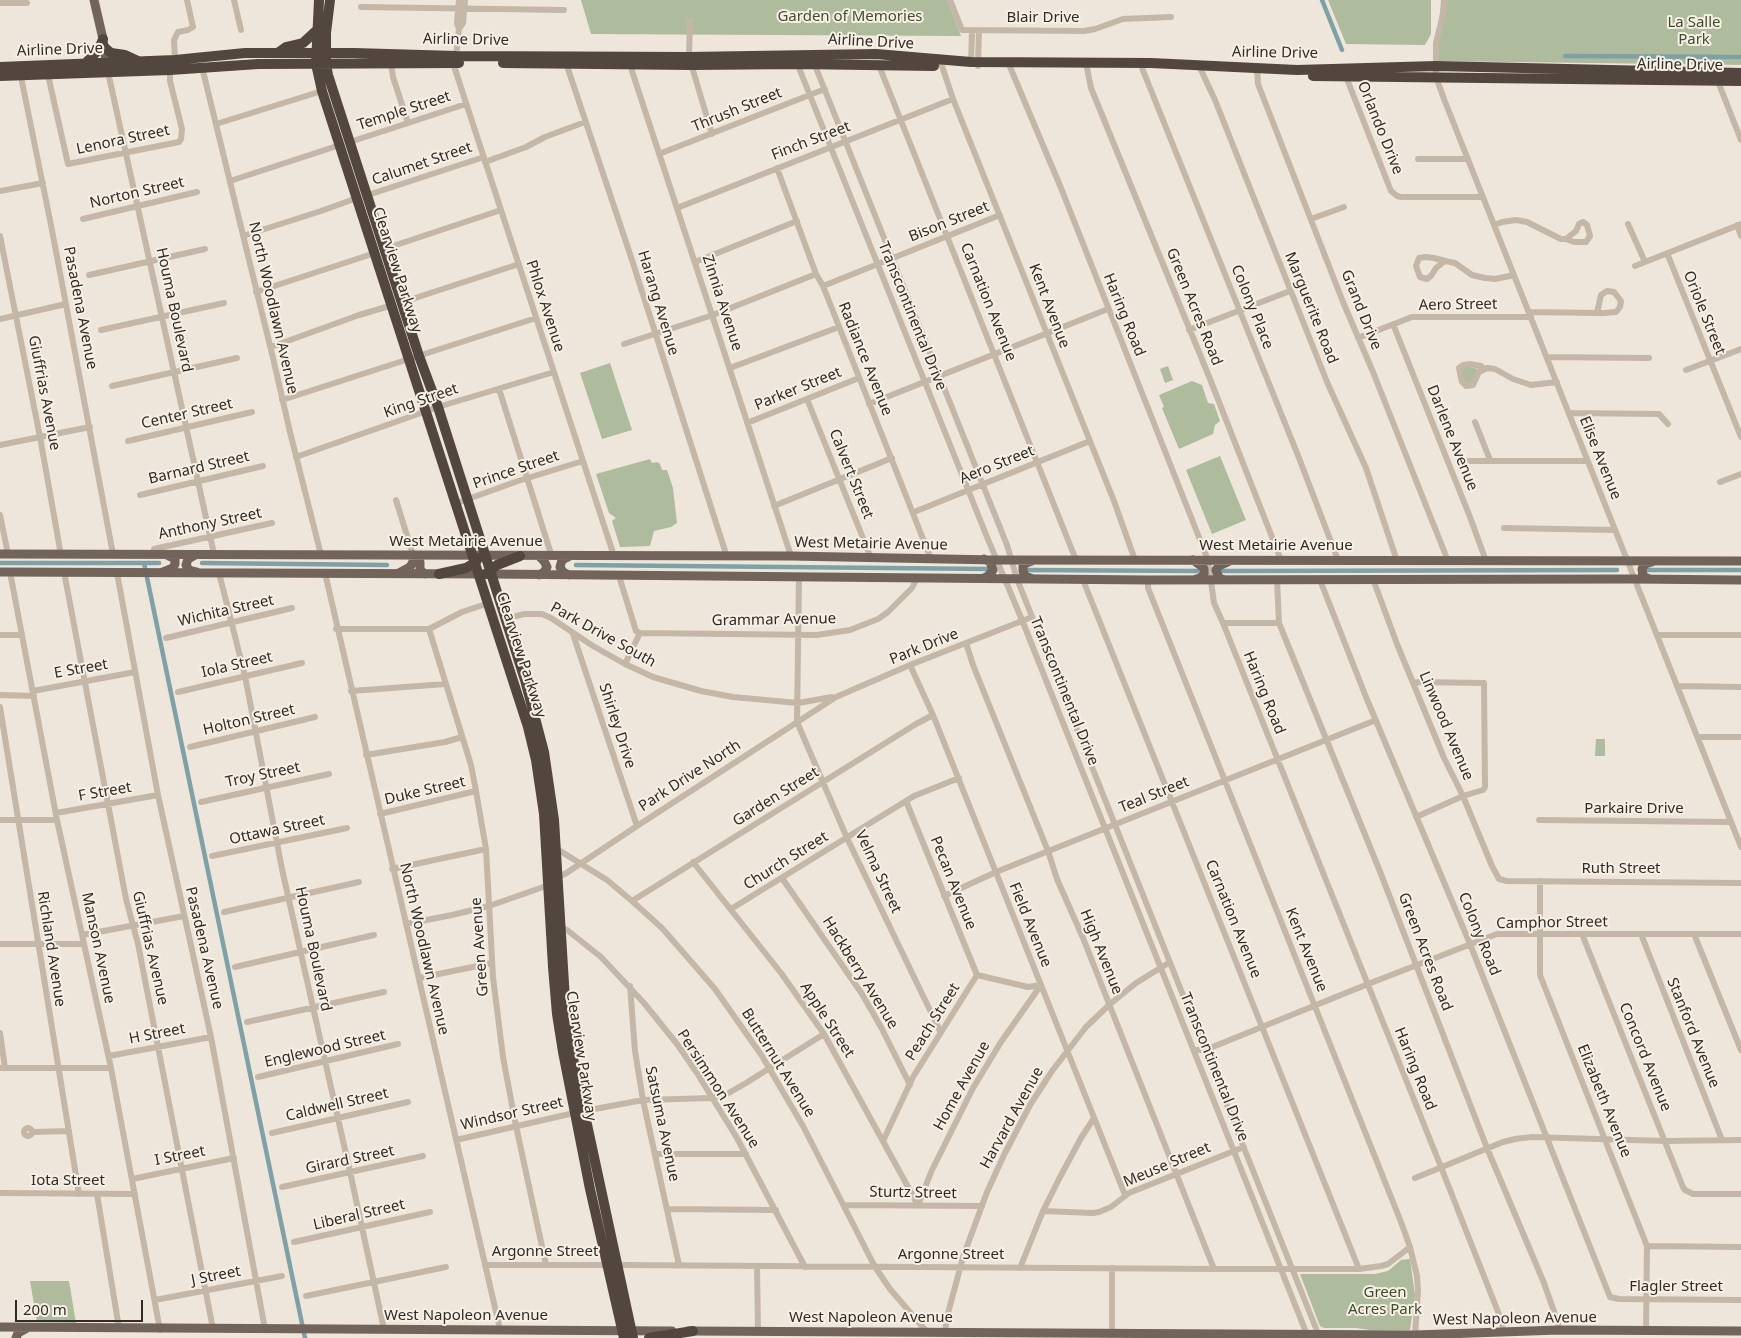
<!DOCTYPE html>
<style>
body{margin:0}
#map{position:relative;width:1741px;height:1338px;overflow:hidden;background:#eee6da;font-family:"Noto Sans",sans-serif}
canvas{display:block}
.scale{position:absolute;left:15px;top:1300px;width:128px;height:22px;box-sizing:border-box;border:2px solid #322b27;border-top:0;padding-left:6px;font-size:15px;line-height:18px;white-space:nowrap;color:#322b27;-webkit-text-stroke:4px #f6f0e5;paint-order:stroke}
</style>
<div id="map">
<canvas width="1741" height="1338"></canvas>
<div class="scale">200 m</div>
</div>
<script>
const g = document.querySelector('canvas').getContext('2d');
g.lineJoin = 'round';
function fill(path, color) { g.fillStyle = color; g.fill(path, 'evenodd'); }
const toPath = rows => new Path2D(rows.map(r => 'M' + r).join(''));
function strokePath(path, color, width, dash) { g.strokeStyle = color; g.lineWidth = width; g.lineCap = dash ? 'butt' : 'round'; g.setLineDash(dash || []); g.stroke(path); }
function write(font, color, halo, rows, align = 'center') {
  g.font = font + ' "Noto Sans",sans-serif'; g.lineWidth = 4; g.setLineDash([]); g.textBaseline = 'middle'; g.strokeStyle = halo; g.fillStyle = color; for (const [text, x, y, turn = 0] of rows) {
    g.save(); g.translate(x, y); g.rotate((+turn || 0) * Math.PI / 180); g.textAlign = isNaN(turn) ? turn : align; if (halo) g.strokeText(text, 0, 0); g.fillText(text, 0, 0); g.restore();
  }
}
fill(toPath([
 [581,0,947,0,961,36,591,34],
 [1328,0,1431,0,1431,34,1425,45,1346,44],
 [1441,0,1741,0,1741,65,1436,61],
 [610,363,632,430,602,439,580,373],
 [1168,366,1173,380,1165,383,1160,369],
 [1466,366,1478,369,1471,383,1469,384,1465,382,1461,371,1462,368],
 [1192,381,1202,385,1208,403,1214,404,1220,421,1215,425,1213,434,1179,449,1162,408,1164,407,1159,395],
 [1220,456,1246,520,1212,534,1186,470],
 [650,459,652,463,657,462,660,464,662,470,667,470,673,488,677,523,671,527,654,531,650,546,620,547,612,521,616,518,609,513,596,474],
 [1596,739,1605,739,1605,756,1595,756],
 [1410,1259,1415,1295,1410,1330,1370,1330,1356,1328,1324,1328,1320,1326,1300,1274,1375,1274,1388,1271,1401,1260],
 [30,1281,69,1281,76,1323,37,1322]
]), '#aebb9c');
strokePath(toPath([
 [1322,0,1342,50],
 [1565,56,1741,57],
 [0,563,159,563],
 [144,563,305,1338],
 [202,563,387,565],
 [576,565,988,569],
 [1027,570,1197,571],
 [1646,570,1741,570],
 [1222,571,1617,570]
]), '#7ca2a7', 4.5);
strokePath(toPath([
 [234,0,241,30],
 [459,0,457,23,459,29],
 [465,0,463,23,459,29,456,56,453,63,614,556],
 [950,0,962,30,1084,31,1095,29,1123,19,1171,17],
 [1445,0,1444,10,1436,43,1436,77,1444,99,1741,847],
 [0,3,27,3],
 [361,7,564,10],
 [690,21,689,57,712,134],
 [175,60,174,40,178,32,188,30,193,27,187,0],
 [940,60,953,99,1114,501,1135,560],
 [1009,62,1010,67,1061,188,1208,560,1214,603,1223,623,1441,1167,1502,1322,1503,1332],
 [391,63,393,77,408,123],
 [566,63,631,257,727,557],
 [632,63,632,71,791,556],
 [797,63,987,537,1022,620,1308,1337],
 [814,63,1007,545,1017,579,1319,1336],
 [878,63,1076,560],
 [1086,63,1091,88,1210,379,1281,560],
 [1142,63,1142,68,1299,458,1338,560],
 [971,64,972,30],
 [978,66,979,30],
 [1201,66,1201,70,1215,100,1327,382,1366,468,1397,561],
 [202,67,273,358,290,432,321,555],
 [1257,68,1258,84,1343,302,1373,372,1448,561],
 [20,72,51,225,113,554],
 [108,72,214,554],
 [1345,74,1391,191,1397,196,1401,197,1483,197],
 [48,75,68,164,179,142,181,139,182,129,170,81,170,70],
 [1717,79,1741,140],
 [216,124,322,91],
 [350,142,466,104],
 [659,154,825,89],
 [1418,159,1468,159],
 [485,162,526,147,545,137,585,122],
 [777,168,816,274,823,286,931,559],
 [230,181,340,145],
 [0,191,43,183],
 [368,195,484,157],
 [677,208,953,99],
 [83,219,197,192],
 [1311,219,1344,207],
 [1628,224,1645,262],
 [1494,225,1502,222,1516,220,1527,222,1561,239,1566,239,1574,242,1586,242,1590,236,1587,225,1583,222,1579,224,1576,231,1566,239],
 [1737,225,1741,236],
 [0,236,40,437,61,555],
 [243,236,321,211,357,198],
 [384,249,501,210],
 [1667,253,1741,437],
 [1445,261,1436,268,1431,276,1427,279,1420,277,1416,266,1419,258,1426,257,1434,258,1445,261,1455,263,1472,275,1485,278,1495,279,1514,275],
 [695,262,797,221],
 [1635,266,1741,224],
 [89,275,205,249],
 [823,286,1000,215],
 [256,292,375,253],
 [403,302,519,264],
 [1529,312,1597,313,1604,313,1616,312,1620,307,1621,301,1614,292,1607,291,1601,295,1597,313],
 [0,319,66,304],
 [1393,324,1470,517,1486,561],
 [101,330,224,303],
 [1189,330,1290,291],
 [1358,338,1412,317,1531,317],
 [624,344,713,315,816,274],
 [271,347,359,315,393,305],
 [1547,357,1649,358],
 [730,368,839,327],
 [1484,369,1481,366,1470,364,1463,365,1459,368,1462,382,1466,386,1473,385,1479,372,1487,368,1495,369,1513,379,1531,385,1557,382],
 [1686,370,1741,349],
 [112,386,237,358],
 [499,389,552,557],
 [807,399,871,558],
 [282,400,536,318],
 [869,404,1108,309],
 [1569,413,1659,414,1668,424],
 [1475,422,1490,460],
 [747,423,859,378],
 [128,441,252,412],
 [0,445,90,427],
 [296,457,438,407,554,372],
 [1466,461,1587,461],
 [1720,482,1741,474],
 [140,495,263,466],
 [396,500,413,555],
 [457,503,518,481,583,461],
 [774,506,892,458],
 [914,512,1090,441],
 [0,515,8,554],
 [1504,528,1615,530],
 [154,549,272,523],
 [10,572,57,820,111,1068,160,1330],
 [64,572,126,899,138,944,213,1329],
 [117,573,158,795,211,1037,265,1329],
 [219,573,245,676,282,869,350,1172,384,1329],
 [325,573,500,1329],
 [619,576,636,631,640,633],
 [799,577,797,722,847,838,940,1031],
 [1373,579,1397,644,1444,758,1463,796,1492,866,1499,879,1507,881,1741,883],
 [1083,580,1359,1269],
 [1148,580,1148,588,1401,1222,1410,1247,1417,1276,1418,1291,1415,1335],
 [1277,580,1279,623,1379,869,1487,1148,1544,1283,1558,1323,1559,1330],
 [1320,580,1366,697,1470,944,1610,1297,1619,1299,1741,1300],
 [505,619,524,614,542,614,551,618,593,646,625,664,653,677,701,691,733,697,798,703,832,697],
 [1223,623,1279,623],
 [336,629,429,629,462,612,489,603],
 [429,629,471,765,476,791,486,849,493,977,503,1057,516,1126,546,1265],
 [640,633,817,635,850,630,878,619,888,612,912,588,917,578],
 [573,634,637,826],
 [0,635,22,635],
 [1657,635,1741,635],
 [166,638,292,608],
 [966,643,973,665,1048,851,1057,879,1083,938,1214,1269],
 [625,664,640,633],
 [910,665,933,715,1125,1195],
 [1414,682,1484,683,1485,787,1483,790,1463,796,1416,817],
 [1678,686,1741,687],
 [33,691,135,672],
 [351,691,446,684],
 [178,692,302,663],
 [0,695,34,696],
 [0,707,79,1194],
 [1698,737,1741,737],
 [190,747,315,717],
 [366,755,445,742,462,737],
 [906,801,977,975],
 [201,802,329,774],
 [56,813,158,795],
 [380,814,476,791],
 [0,820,57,820],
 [1539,820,1730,822],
 [557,849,607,880,632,901,662,928,715,989,762,1056,803,1126,875,1267,890,1289,927,1332],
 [212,856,347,828],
 [693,862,781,973,824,1034,918,1205],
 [392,869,486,849],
 [558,876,565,874,637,826,836,697,910,665,1032,617],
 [782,878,862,994,882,1029,910,1085],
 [1540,881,1540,975,1647,1246,1646,1330],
 [944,896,996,872,1376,720],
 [632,901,916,724,933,715],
 [731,909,914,796,959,778],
 [224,912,359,882],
 [406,924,452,915,489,906,549,885],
 [560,927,567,930,601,957,644,1003,677,1044,697,1073,737,1138,805,1267],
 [1582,934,1683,1187,1685,1190,1693,1194,1741,1194],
 [1641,934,1722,1140],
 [1694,934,1741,1050],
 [82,935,184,916],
 [0,944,84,944],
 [235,967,374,935],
 [977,975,1028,987,1041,985],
 [419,978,492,963],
 [630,986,635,1051,643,1100,679,1265],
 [247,1022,384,992],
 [0,1033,5,1068],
 [1194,1050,1205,1050,1368,984,1497,934,1741,934],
 [109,1056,211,1037],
 [0,1068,111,1068],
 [258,1077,398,1044],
 [584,1111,643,1100,713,1098,727,1094,746,1083,824,1034],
 '24 1132a4 4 0 1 1 8 0a4 4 0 1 1-8 0Z',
 [33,1132,69,1131],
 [272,1133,408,1102],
 [456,1140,574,1113],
 [883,1141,913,1077,977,975],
 [655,1154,746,1154],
 [1415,1178,1503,1142,1515,1139,1532,1137,1665,1141,1741,1140],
 [132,1179,234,1158],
 [282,1187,423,1156],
 [0,1193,135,1194],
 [97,1194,119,1328],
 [844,1205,982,1206],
 [918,1205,932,1170,973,1088,1001,1042,1041,985],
 [667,1209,776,1210],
 [1043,1211,1093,1213,1099,1212,1111,1207,1129,1193,1244,1147],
 [294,1242,430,1212],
 [1647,1246,1741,1247],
 [485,1265,621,1265,1214,1269,1359,1269,1381,1266,1388,1264,1410,1247],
 [757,1266,758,1331],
 [1020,1268,1043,1211,1059,1179,1081,1138,1094,1118],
 [306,1296,446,1267],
 [155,1300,282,1276],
 [945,1332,947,1317,963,1257,987,1192,1004,1155,1030,1105,1052,1071,1086,1027,1109,1005,1136,983,1170,962],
 [1112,1333,1112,1268]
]), '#c4b7a7', 6);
strokePath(toPath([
 [94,0,103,39,107,68],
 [0,554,791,556,996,560,1741,561],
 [195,555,188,559,186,565,189,570,197,572],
 [568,557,562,560,560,567,563,572,569,575],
 [1193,560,1200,565,1204,569,1204,574,1200,578,1196,579],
 [1032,561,1026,563,1023,566,1023,571,1025,576,1033,579],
 [420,562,420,570,425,574],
 [0,572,490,574,1148,580,1631,579,1741,580],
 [163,572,173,568,175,564,175,559,167,555],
 [399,573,410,567,413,562,413,555],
 [539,575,544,572,547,567,544,561,539,556],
 [984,578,988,576,993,570,990,562,984,559],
 [1649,579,1643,576,1642,569,1645,564,1652,562],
 [1224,580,1219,578,1216,570,1219,566,1230,561],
 [0,1327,672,1331],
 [688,1331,1415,1335,1559,1330,1741,1331],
 [16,1338,18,1333,27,1328]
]), '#72645a', 9);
strokePath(toPath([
 [319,0,316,64,322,91,528,727,536,760,544,814,553,967,557,1014,563,1052,590,1189,624,1338],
 [330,0,326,33,326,64,328,75,419,356,438,407,525,680,544,752,554,820,565,1000,574,1064,633,1338],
 [104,47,111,53,125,55,138,61],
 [279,52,286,47,303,43,316,31],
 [86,63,99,49,103,39],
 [503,63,692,65,798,64,934,66],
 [0,67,175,60,245,53,354,53,456,56,689,57,876,54,971,62,1151,63,1297,70,1436,66,1741,73],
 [0,76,170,70,258,64,459,63],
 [1313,76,1741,81],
 [439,574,466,568,476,562,478,558],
 [486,574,497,565,520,556],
 [649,1338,693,1331]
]), '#52463f', 10);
write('15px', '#3f4d2e', '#f6f0e5', [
 ["Garden of Memories",850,17],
 ["La Salle",1694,23],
 ["Park",1694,40],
 ["Green",1385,1293],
 ["Acres Park",1385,1310]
]);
write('15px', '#322b27', '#f6f0e5', [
 ["Blair Drive",1043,18],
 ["Airline Drive",466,40,1],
 ["Airline Drive",871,42,3],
 ["Airline Drive",60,50,-2],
 ["Airline Drive",1275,53,1],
 ["Airline Drive",1680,65,1],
 ["Thrush Street",737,110,-22],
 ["Temple Street",404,111,-18],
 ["Orlando Drive",1380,128,68],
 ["Lenora Street",123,140,-12],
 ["Finch Street",811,141,-21],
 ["Calumet Street",422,164,-19],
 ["Norton Street",137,193,-13],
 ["Bison Street",949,222,-22],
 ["Clearview Parkway",397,270,72],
 ["Carnation Avenue",988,302,68],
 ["Harang Avenue",658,303,73],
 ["Zinnia Avenue",722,303,72],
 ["Aero Street",1458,305,-1],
 ["Phlox Avenue",545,306,72],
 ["Kent Avenue",1049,306,69],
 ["Green Acres Road",1194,307,68],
 ["Colony Place",1252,307,68],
 ["Pasadena Avenue",80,308,79],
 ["North Woodlawn Avenue",273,308,77],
 ["Marguerite Road",1311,308,68],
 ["Houma Boulevard",174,310,78],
 ["Grand Drive",1361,310,68],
 ["Oriole Street",1704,313,68],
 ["Haring Road",1124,315,68],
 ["Transcontinental Drive",912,316,68],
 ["Radiance Avenue",865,359,68],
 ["Parker Street",798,389,-22],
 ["Giuffrias Avenue",44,393,79],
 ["King Street",421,401,-19],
 ["Center Street",187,414,-13],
 ["Darlene Avenue",1452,438,68],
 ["Elise Avenue",1600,458,68],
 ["Aero Street",997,465,-22],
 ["Barnard Street",199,468,-13],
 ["Prince Street",516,470,-19],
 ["Calvert Street",851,474,68],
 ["Anthony Street",210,524,-12],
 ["West Metairie Avenue",466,542],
 ["West Metairie Avenue",871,544,1],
 ["West Metairie Avenue",1276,546],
 ["Wichita Street",226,611,-13],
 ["Grammar Avenue",774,620,-1],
 ["Park Drive South",603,635,29],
 ["Park Drive",924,647,-22],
 ["Clearview Parkway",521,655,72],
 ["Iola Street",237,665,-13],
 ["E Street",81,669,-10],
 ["Transcontinental Drive",1064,691,68],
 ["Haring Road",1264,693,68],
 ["Holton Street",249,720,-13],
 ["Shirley Drive",617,726,72],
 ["Linwood Avenue",1446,726,67],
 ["Troy Street",263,775,-12],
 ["Park Drive North",690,776,-33],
 ["Duke Street",425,791,-13],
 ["F Street",105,792,-10],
 ["Teal Street",1154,795,-22],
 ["Garden Street",776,797,-32],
 ["Parkaire Drive",1634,809],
 ["Ottawa Street",277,830,-12],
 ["Church Street",786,861,-32],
 ["Ruth Street",1621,869],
 ["Velma Street",878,872,65],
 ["Pecan Avenue",953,883,68],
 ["Carnation Avenue",1233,919,68],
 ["Camphor Street",1552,923,-1],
 ["Field Avenue",1030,925,68],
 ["Colony Road",1479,934,68],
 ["Green Avenue",480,947,-94],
 ["Manson Avenue",98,948,78],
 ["Giuffrias Avenue",150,948,77],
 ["Pasadena Avenue",204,948,77],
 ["Richland Avenue",51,949,81],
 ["Houma Boulevard",313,949,78],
 ["North Woodlawn Avenue",424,949,77],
 ["Kent Avenue",1306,950,68],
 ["High Avenue",1101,952,68],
 ["Green Acres Road",1425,952,69],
 ["Hackberry Avenue",860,973,58],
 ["Apple Street",827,1020,57],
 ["Peach Street",933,1022,-58],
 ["Stanford Avenue",1693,1033,68],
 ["H Street",157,1034,-11],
 ["Englewood Street",325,1049,-13],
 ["Clearview Parkway",581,1056,81],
 ["Concord Avenue",1645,1057,68],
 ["Butternut Avenue",778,1063,58],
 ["Transcontinental Drive",1214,1067,68],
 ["Haring Road",1415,1069,68],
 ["Home Avenue",962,1086,-61],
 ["Persimmon Avenue",718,1089,57],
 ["Elizabeth Avenue",1604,1101,68],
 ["Caldwell Street",337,1105,-13],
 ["Windsor Street",512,1114,-13],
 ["Harvard Avenue",1012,1118,-61],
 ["Satsuma Avenue",662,1124,78],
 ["I Street",180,1156,-11],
 ["Girard Street",350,1160,-12],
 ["Meuse Street",1167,1165,-23],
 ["Iota Street",68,1181],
 ["Sturtz Street",913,1193,1],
 ["Liberal Street",359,1215,-13],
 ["Argonne Street",545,1252],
 ["Argonne Street",951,1255],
 ["J Street",216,1276,-11],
 ["Flagler Street",1676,1287],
 ["West Napoleon Avenue",466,1316],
 ["West Napoleon Avenue",871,1318],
 ["West Napoleon Avenue",1515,1319,-1]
]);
</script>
